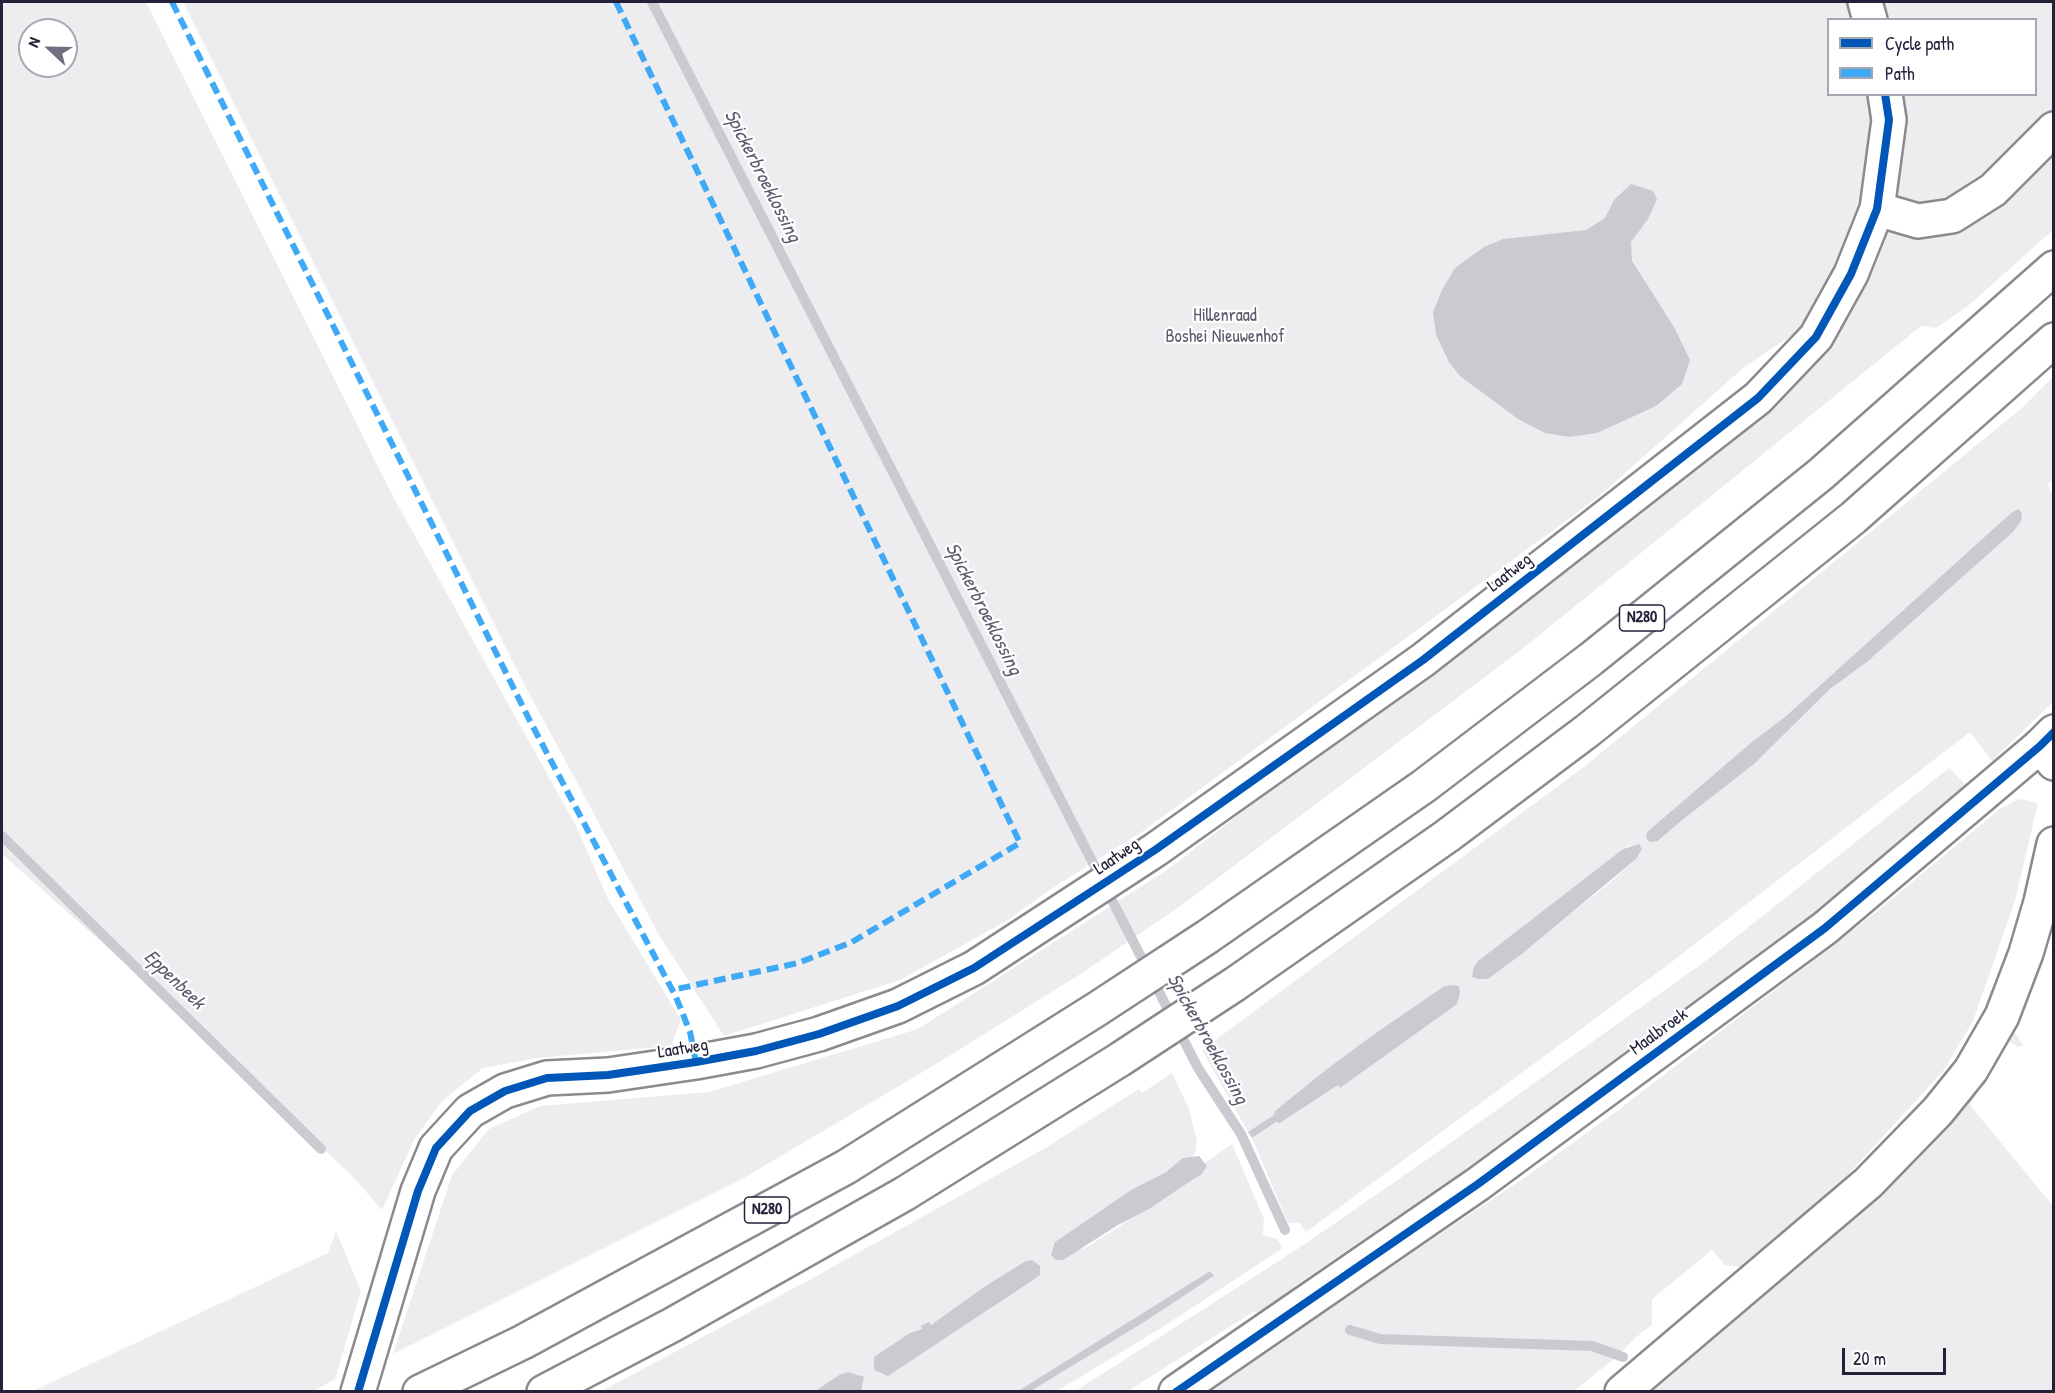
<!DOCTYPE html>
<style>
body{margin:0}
#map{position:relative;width:2055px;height:1393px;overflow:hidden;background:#fff;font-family:"Patrick Hand",sans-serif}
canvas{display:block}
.frame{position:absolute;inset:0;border:3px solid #22223b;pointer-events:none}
.legend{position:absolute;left:1827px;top:18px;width:210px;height:78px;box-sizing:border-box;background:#fff;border:2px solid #a7a7b1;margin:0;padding:8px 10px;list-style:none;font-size:18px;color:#22223b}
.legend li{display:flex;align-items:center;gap:12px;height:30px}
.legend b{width:30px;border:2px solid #a7a7b1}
.north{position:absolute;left:18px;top:18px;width:60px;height:60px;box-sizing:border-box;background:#fff;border:2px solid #a7a7b1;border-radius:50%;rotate:292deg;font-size:16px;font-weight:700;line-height:24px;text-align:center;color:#22223b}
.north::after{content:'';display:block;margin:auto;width:21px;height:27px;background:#6f6f80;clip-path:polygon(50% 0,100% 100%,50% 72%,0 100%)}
.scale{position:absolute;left:1842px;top:1348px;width:104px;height:27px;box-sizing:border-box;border:3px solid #22223b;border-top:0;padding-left:8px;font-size:18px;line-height:21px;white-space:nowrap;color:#22223b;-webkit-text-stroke:4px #fff;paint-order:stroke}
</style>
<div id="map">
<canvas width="2055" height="1393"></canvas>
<div class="frame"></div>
<ul class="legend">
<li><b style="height:8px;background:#0057b8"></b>Cycle path</li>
<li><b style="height:8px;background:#3fa9f5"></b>Path</li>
</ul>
<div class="north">N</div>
<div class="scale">20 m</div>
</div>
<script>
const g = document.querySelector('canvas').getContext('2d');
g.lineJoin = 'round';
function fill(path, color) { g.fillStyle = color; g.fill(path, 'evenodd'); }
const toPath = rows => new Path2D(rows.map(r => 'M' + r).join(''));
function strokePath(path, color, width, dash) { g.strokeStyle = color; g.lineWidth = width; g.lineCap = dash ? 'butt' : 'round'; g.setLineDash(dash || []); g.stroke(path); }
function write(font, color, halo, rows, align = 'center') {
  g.font = font + ' "Patrick Hand",sans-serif'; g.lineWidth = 4.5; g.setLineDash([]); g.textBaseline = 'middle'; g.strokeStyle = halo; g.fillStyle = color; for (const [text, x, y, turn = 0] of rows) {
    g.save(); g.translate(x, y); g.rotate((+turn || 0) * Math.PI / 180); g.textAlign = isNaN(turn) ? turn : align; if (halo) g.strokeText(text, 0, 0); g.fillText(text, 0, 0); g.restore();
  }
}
fill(toPath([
 [2,2,146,2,390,491,576,826,608,899,681,1020,671,1046,537,1058,483,1068,442,1101,414,1140,382,1210,353,1177,190,1021,2,854],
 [30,30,66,30,66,66,30,66],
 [183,2,2053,2,2053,230,1968,306,1936,328,1921,326,1526,646,1186,902,1082,973,941,1061,744,1178,393,1354,452,1175,489,1129,540,1106,709,1092,918,1029,1167,870,1781,395,1846,299,1743,368,1597,498,1143,831,1048,891,1008,920,900,980,724,1036,659,935,524,684],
 [1828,20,2036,20,2036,94,1828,94],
 [2053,377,2053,483,2050,481,2048,485,2054,498,2053,702,1992,761,1970,732,1669,964,1306,1232,1300,1223,1288,1223,1252,1138,1276,1122,1280,1123,1338,1085,1340,1088,1375,1063,1373,1035,1327,1069,1274,1115,1248,1132,1202,1050,1585,766,2023,407],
 [2018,509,2021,521,2013,532,1867,662,1830,689,1754,764,1681,821,1659,841,1647,832,1753,741,1785,717,2011,513],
 [1630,845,1636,859,1612,881,1488,979,1478,979,1474,967,1478,961,1623,849],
 [1949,768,1967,786,1911,840,1690,1015,1295,1286,1284,1300,1264,1313,1253,1312,1128,1391,1074,1392,1299,1248,1432,1156,1707,960],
 [2019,799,2038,803,2015,901,1973,1021,1944,1070,1842,1181,1740,1267,1725,1265,1712,1250,1652,1299,1652,1325,1642,1332,1615,1358,1574,1391,1200,1392,1336,1304,1527,1176,1617,1111,1876,912,2001,808],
 [2010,1025,2023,1045,2018,1047,2008,1041,1970,1105,2053,1206,2053,1391,1635,1392],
 [1172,1073,1189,1109,1197,1141,1195,1154,1190,1158,1183,1159,1166,1172,1131,1190,1055,1242,1084,1249,1201,1174,1207,1166,1205,1163,1232,1144,1264,1219,1263,1235,1277,1239,1283,1248,1158,1330,1057,1391,1031,1391,1213,1277,1210,1271,1018,1391,861,1391,864,1378,848,1372,839,1375,815,1391,600,1392,811,1279,1042,1150,1139,1089,1142,1093],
 [984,1287,929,1348,888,1375,910,1333,922,1329,921,1326,931,1325],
 [336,1231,361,1291,335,1379,314,1391,33,1391,328,1253]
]), '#ededef');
fill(toPath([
 [1631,184,1653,191,1657,199,1648,219,1631,242,1632,261,1674,327,1690,360,1682,384,1656,406,1597,433,1569,437,1545,433,1518,419,1460,376,1449,362,1436,335,1433,312,1442,290,1455,268,1484,247,1503,239,1586,230,1605,218,1614,200],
 [2018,509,2022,513,2021,521,2013,532,1867,662,1830,689,1754,764,1681,821,1658,841,1650,842,1646,838,1647,832,1753,741,1785,717,2011,513],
 [1639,844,1642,849,1636,859,1523,953,1488,979,1478,979,1472,977,1474,967,1478,961,1623,849],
 [1450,985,1459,986,1460,993,1457,1004,1340,1088,1338,1085,1280,1123,1276,1122,1252,1138,1248,1132,1274,1115,1275,1111,1327,1069,1373,1035,1443,987],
 [1199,1156,1207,1166,1202,1174,1192,1180,1149,1209,1118,1225,1063,1260,1056,1260,1051,1255,1055,1242,1131,1190,1166,1172,1183,1158],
 [1032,1260,1040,1266,1040,1275,1030,1282,888,1376,874,1370,874,1357,910,1333,922,1329,921,1326,929,1322,931,1325,984,1287,1026,1261],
 [1210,1271,1214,1276,1144,1322,1031,1391,1018,1391],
 [848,1372,864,1377,861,1391,815,1391,839,1375]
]), '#cacad0');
strokePath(toPath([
 [652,2,1198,1068,1241,1134,1285,1230],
 [2,836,321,1149],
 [1350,1330,1380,1339,1592,1346,1623,1357]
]), '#cacad0', 10);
const minor = toPath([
 [1877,209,1918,221,1952,216,1993,190,2054,129],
 [2040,746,2054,763],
 [1622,1392,1868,1183,1938,1111,1971,1070,2002,1016,2026,953,2041,902,2054,844]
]);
const tertiary = toPath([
 [1865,2,1870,20],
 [358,1392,418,1191,436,1148,470,1111,505,1091,547,1078,608,1075,696,1062,756,1051,819,1034,898,1006,974,968,1155,850,1423,660,1758,398,1816,337,1851,274,1877,209,1889,120,1885,94],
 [1176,1392,1478,1184,1825,928,2040,746,2054,732]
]);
const trunk = toPath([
 [420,1392,523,1342,846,1167,1097,1009,1207,937,1424,786,1591,659,1821,474,2054,268],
 [544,1392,672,1325,904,1194,1119,1060,1235,984,1447,836,1587,731,1853,518,2054,340]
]);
strokePath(minor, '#8a8a8f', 38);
strokePath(tertiary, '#8a8a8f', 38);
strokePath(trunk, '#8a8a8f', 38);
strokePath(minor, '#fff', 33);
strokePath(tertiary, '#fff', 33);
strokePath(trunk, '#fff', 33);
strokePath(toPath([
 [172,2,530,721,676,997,690,1032,696,1062],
 [616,2,1020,843,852,942,798,963,672,990]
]), '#3fa9f5', 6, [12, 6]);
strokePath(toPath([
 [358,1392,418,1191,436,1148,470,1111,505,1091,547,1078,608,1075,696,1062,756,1051,819,1034,898,1006,974,968,1155,850,1423,660,1758,398,1816,337,1851,274,1877,209,1889,120,1885,94],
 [1176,1392,1478,1184,1825,928,2040,746,2054,732]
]), '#0057b8', 8);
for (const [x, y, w] of [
 [1642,618,45],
 [767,1210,45]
]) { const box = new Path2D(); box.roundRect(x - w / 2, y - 13, w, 26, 4.5); g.fillStyle = '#fff'; g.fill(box); strokePath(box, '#22223b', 1.5); }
write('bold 16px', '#22223b', null, [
 ["N280",1642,618],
 ["N280",767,1210]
]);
write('18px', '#5b5b6d', '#fff', [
 ["Hillenraad",1225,316],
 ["Boshei Nieuwenhof",1225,337]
]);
write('18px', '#22223b', '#fff', [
 ["Laatweg",1510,573,-38],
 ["Laatweg",1117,857,-34],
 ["Maalbroek",1659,1032,-36],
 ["Laatweg",683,1049,-9]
]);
write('italic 20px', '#5c5c6f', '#fff', [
 ["Spickerbroeklossing",762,176,63],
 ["Spickerbroeklossing",983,609,63],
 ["Eppenbeek",174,980,44],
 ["Spickerbroeklossing",1207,1039,61]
]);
</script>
